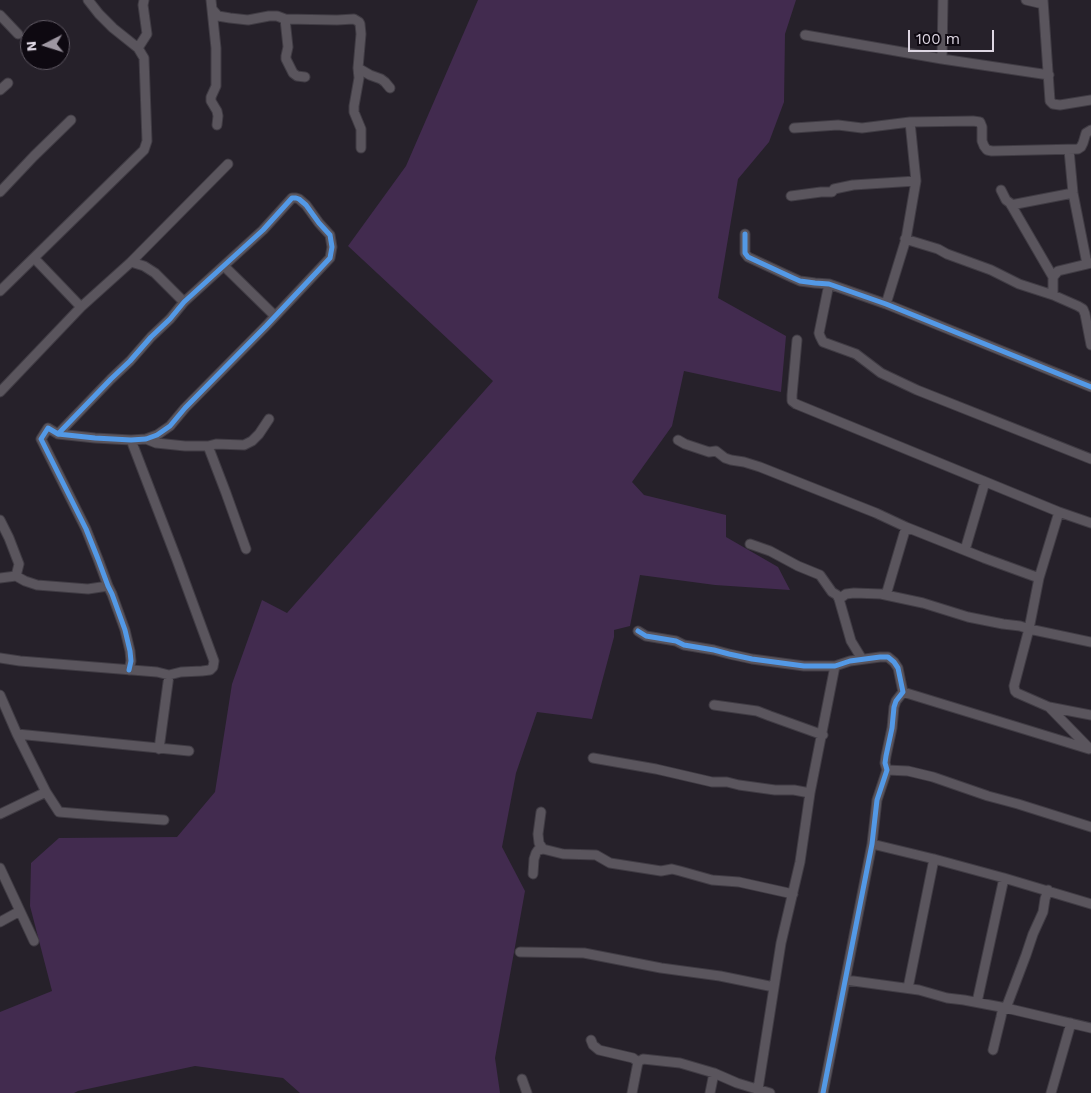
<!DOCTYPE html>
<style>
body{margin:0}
#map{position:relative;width:1091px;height:1093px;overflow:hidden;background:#26212a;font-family:"Work Sans",sans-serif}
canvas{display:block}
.north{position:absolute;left:20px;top:20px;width:50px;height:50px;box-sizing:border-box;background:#0e0911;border:1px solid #615b65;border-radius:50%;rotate:265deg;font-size:14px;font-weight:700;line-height:20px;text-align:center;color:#ded7e3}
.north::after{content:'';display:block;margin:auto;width:18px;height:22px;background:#9e97a2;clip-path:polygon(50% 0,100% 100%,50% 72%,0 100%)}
.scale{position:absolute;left:908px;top:30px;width:86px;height:22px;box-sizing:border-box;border:2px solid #ded7e3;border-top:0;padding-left:6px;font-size:15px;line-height:18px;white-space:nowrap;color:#ded7e3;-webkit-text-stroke:4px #0e0911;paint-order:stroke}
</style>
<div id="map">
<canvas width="1091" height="1093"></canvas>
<div class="north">N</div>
<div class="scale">100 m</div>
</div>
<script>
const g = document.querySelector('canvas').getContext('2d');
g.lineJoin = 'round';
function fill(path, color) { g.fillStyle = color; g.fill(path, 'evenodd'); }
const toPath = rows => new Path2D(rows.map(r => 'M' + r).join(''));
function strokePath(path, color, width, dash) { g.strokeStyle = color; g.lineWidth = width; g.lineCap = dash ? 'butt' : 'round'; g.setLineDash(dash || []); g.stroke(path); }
fill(toPath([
 [478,0,796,0,785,34,784,102,769,142,738,179,718,298,786,336,781,392,684,371,672,426,632,482,644,495,726,515,726,537,778,567,790,590,715,585,640,575,630,626,614,630,614,637,592,719,537,712,516,773,502,847,525,891,495,1058,500,1093,300,1093,283,1078,195,1066,78,1091,74,1093,0,1093,0,1012,52,991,30,906,31,863,59,838,177,837,215,792,232,684,262,600,287,613,493,381,348,246,406,166]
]), '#422b4f');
const minor = toPath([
 [88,0,99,14,113,28,138,48,147,34,143,5,144,0],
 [211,0,216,48,216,86,211,97,211,101,217,111,218,116,217,125],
 [1026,0,1043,4],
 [1043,0,1050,101,1053,104,1060,105,1091,100],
 [212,9,218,16,230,18,248,20,269,16,277,16,285,19,337,20,354,19,359,22,360,24,361,34,358,68,359,78,354,106,354,112,361,129,361,148],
 [0,15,18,34],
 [285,19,288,47,286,56,286,59,293,73,297,76,305,77],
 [805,35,942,59,1049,75],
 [942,59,943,0],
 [358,68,370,75,381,79,385,82,390,88],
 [0,90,8,83],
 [794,128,838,125,862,128,910,122,973,121,980,122,982,127,982,141,984,146,987,150,992,151,1078,149,1081,147,1083,143,1086,133,1091,130],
 [1069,150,1073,193,1087,264],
 [1001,190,1006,200,1010,203,1053,277,1053,295],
 [0,192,34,156,71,120],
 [791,196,821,192,832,192,834,189,853,185,916,181],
 [1011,205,1073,193],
 [745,234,745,253,748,257,791,277,800,281,815,283,829,284,886,304,1091,387],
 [905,239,938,249,947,254,991,270,1019,284,1053,295,1078,306,1083,309,1085,314,1091,345],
 [34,258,81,307],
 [131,262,144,266,155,273,184,302],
 [224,266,275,316],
 [1053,277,1058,271,1091,263],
 [829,284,819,333,820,336,823,342,856,354,881,373,917,390,1091,459],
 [0,291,144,150,147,141,144,58,138,48],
 [886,304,906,239,916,181,910,122],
 [797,340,792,395,792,401,796,404,1059,512,1091,523],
 [0,392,81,307,131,262,228,164],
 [58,434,111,379,130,361,151,337,170,319,184,302,263,230,292,198,296,198,299,199,306,205,319,223,330,235,332,247,330,258,266,326,185,408,170,426,157,435,146,439,131,440,95,438,58,434,48,428,41,439,86,529,98,559,108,586,112,594,125,630,130,651,131,661,129,670],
 [146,439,156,443,185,446,208,446,216,444,244,445,252,441,259,434,269,419],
 [678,440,685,444,709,452,716,451,725,458,731,460,744,462,760,467,876,513,906,527,984,558,1039,578],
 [208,446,226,493,246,549],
 [1059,512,1039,578,1029,629,1014,686,1015,691,1017,693,1049,707,1091,715],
 [0,520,9,538,19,564,16,576],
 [750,544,770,551,798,566,820,575,832,592,837,595,839,599,851,641,862,659],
 [965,550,985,482],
 [0,578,16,576,25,581,37,585,88,589,108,586],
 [886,595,906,527],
 [839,599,846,594,854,593,881,594,923,603,968,617,1003,624,1020,626,1029,629,1091,642],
 [638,631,646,636,676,641,684,645,714,650,729,654,752,659,804,666,835,666,850,661,880,657,888,657,894,662,898,668,903,692,896,701,894,707,892,728,886,756,885,763,887,770,877,800,872,844,823,1093],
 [0,658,20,661,157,672,169,675,181,672,202,671,210,670,213,667,214,661,177,560,131,440],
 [903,692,1089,749],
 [0,695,17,734,46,792,59,812,107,816,164,820],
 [714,705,757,711,770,716,823,735],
 [1049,707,1089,748],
 [17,734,189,751],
 [159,749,169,675],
 [593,758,656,769,712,782,727,782,739,785,775,790,794,790,810,793],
 [887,770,908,771,933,777,988,796,1018,804,1091,827],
 [541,812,538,834,539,843,543,849,563,854,596,855,610,863,661,871,672,869,680,871,712,880,739,882,793,894],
 [0,814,46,792],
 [872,844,934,859,1004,878,1091,904],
 [0,868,34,941],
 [533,874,534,859,536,853,538,850,543,849],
 [0,922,20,911],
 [520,952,584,953,661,968,720,976,774,987],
 [846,980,919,990,947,998,964,1000,1006,1008,1091,1028],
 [908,988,934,859],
 [977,1002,1004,878],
 [591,1040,593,1045,599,1050,633,1058,638,1062],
 [993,1050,1001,1017,1002,1012,1006,1008,1026,955,1033,934,1043,912,1045,899,1048,890],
 [522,1079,527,1093],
 [758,1089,781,943,800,862,810,793,835,666],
 [632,1093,638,1062,643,1059,680,1063,714,1073,737,1083,770,1093],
 [710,1093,714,1073],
 [1051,1093,1071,1023]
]);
strokePath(minor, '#403c44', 11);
strokePath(minor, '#5a555d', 9);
strokePath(toPath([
 [745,234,745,253,748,257,791,277,800,281,815,283,829,284,886,304,1091,387],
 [58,434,111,379,130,361,151,337,170,319,184,302,263,230,292,198,296,198,299,199,306,205,319,223,330,235,332,247,330,258,266,326,185,408,170,426,157,435,146,439,131,440,95,438,58,434,48,428,41,439,86,529,98,559,108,586,112,594,125,630,130,651,131,661,129,670],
 [638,631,646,636,676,641,684,645,714,650,729,654,752,659,804,666,835,666,850,661,880,657,888,657,894,662,898,668,903,692,896,701,894,707,892,728,886,756,885,763,887,770,877,800,872,844,823,1093]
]), '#5399e6', 5);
</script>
